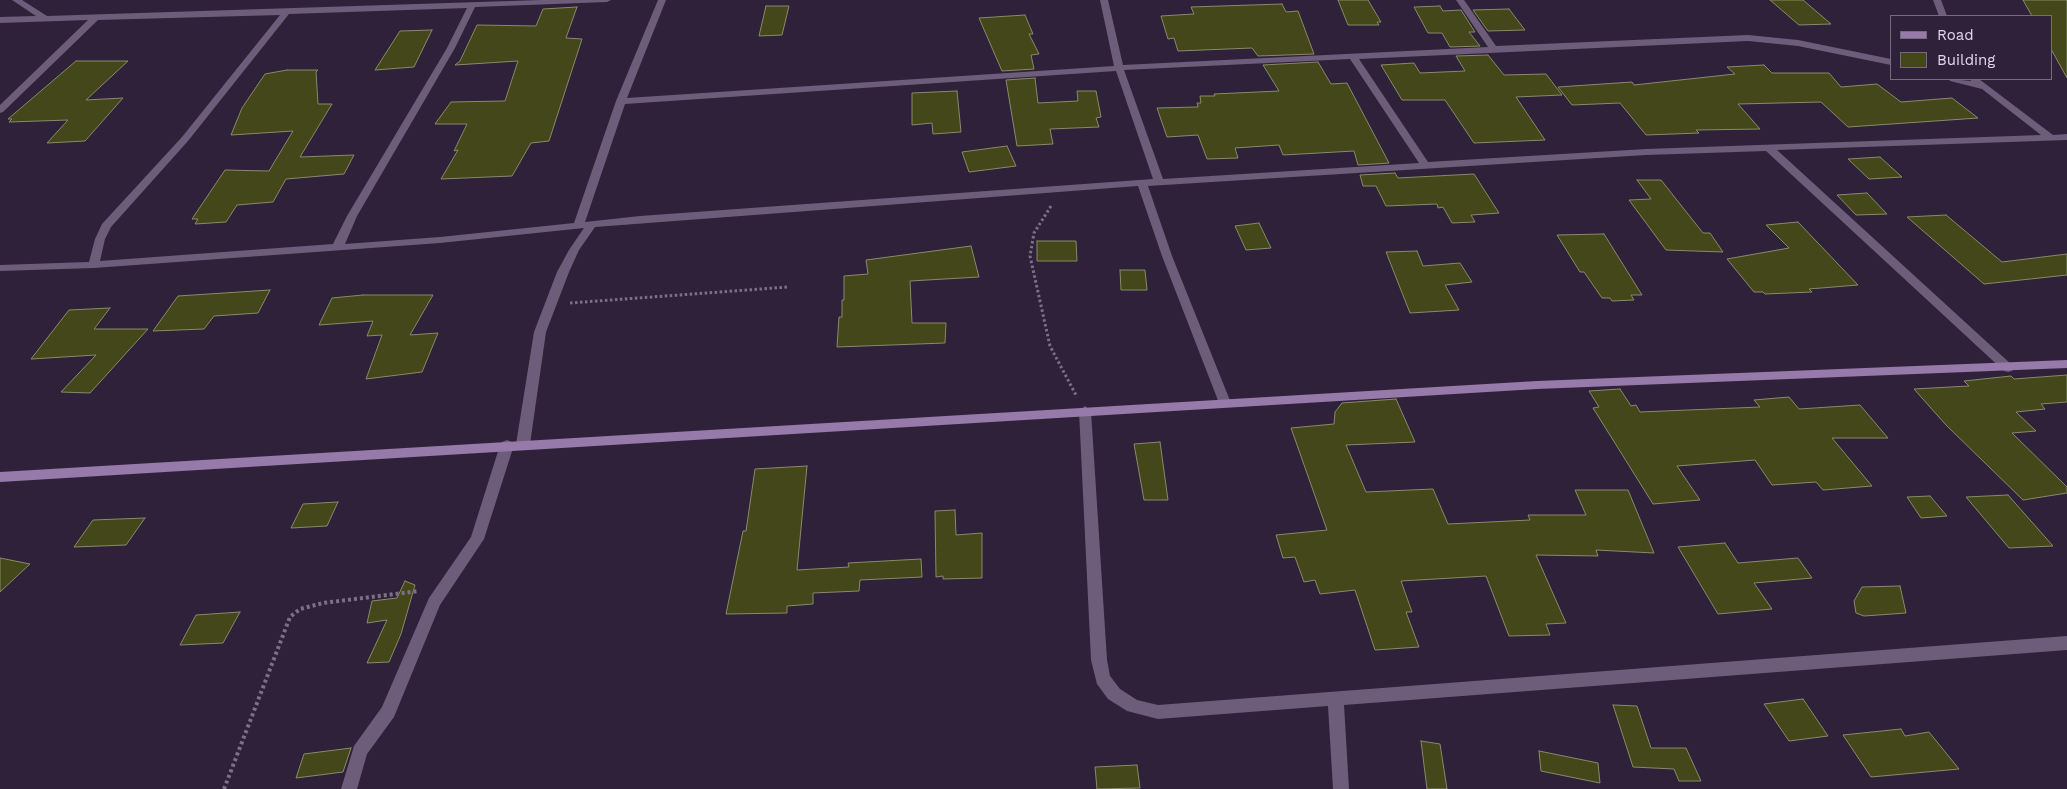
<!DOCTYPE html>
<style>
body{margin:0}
#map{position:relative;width:2067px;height:789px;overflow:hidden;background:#30213a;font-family:"Work Sans",sans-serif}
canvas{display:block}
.legend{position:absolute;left:1890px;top:15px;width:162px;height:65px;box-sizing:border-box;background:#30213a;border:1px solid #776a80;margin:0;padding:6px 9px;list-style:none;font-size:15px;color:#e1d7e8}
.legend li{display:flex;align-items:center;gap:10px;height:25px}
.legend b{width:25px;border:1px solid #776a80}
</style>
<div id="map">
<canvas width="2067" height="789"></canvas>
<ul class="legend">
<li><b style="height:6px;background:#967aa9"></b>Road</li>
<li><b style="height:14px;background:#434719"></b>Building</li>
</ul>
</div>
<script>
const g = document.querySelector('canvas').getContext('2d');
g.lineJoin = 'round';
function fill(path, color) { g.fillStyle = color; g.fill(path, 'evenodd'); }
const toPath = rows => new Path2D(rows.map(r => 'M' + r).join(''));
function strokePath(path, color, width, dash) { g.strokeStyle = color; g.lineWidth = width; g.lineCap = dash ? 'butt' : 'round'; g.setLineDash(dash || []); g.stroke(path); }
const building = toPath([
 [1338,0,1368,0,1381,22,1377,22,1379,25,1348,25,1338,0],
 [1770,0,1803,0,1831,24,1799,25,1770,0],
 [2023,0,2067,0,2067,78,2051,49,2051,16,2032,16,2023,0],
 [1282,4,1286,12,1298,11,1314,54,1258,56,1252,48,1178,51,1174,38,1168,39,1161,16,1194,14,1191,7,1282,4],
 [766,6,789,6,782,35,759,36,766,6],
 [1440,6,1443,11,1461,10,1475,32,1469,32,1480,46,1450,47,1442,33,1428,33,1414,7,1440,6],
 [577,7,566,38,582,39,549,141,531,143,512,176,441,179,458,150,454,151,467,124,435,124,451,102,505,101,518,61,455,65,460,61,477,25,536,26,543,9,577,7],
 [1509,9,1525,30,1488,31,1473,10,1509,9],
 [1025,15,1033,34,1029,34,1039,54,1031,55,1034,69,1002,71,979,18,1025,15],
 [432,30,414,67,375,70,400,31,432,30],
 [1488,55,1504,75,1546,74,1562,95,1516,97,1545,140,1474,143,1445,100,1402,100,1381,65,1414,63,1420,73,1465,71,1456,56,1488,55],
 [76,61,128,61,86,100,123,98,85,141,47,143,68,120,9,122,12,119,8,119,76,61],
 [1318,62,1331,84,1347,83,1389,163,1358,165,1354,151,1283,155,1279,145,1235,148,1238,158,1207,159,1198,135,1167,137,1157,108,1198,107,1197,103,1201,103,1200,96,1215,96,1214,94,1279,91,1263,65,1318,62],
 [1764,65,1772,73,1829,73,1841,87,1877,84,1901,102,1952,98,1978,118,1848,127,1821,102,1738,104,1760,129,1696,130,1699,133,1646,135,1620,103,1572,105,1558,87,1632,82,1634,85,1735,74,1727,67,1764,65],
 [287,70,318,70,316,72,318,104,332,104,300,157,354,155,344,174,286,179,273,202,237,205,226,222,195,224,198,219,192,219,225,170,269,171,293,131,231,135,242,108,265,74,287,70],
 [1035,78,1038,103,1078,101,1077,91,1096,91,1101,117,1096,118,1099,127,1050,129,1053,144,1017,146,1006,80,1035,78],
 [957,91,961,132,933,134,932,123,912,125,912,93,957,91],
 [1007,146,1016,166,969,172,962,152,1007,146],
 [1880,157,1902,177,1869,179,1848,159,1880,157],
 [1395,173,1398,178,1474,174,1499,213,1471,215,1475,222,1452,223,1443,207,1438,208,1437,204,1386,206,1376,186,1363,186,1360,175,1395,173],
 [1637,180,1661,180,1703,233,1710,233,1723,252,1666,250,1629,200,1651,199,1637,180],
 [1867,193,1887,214,1856,215,1837,195,1867,193],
 [1946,215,2002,262,2067,254,2067,275,1984,284,1907,217,1946,215],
 [1798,222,1858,285,1809,289,1812,292,1765,294,1763,292,1754,292,1727,259,1789,248,1766,225,1798,222],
 [1259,223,1271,248,1246,250,1235,226,1259,223],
 [1604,234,1642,295,1631,295,1634,300,1612,301,1610,298,1602,298,1584,272,1580,272,1557,235,1604,234],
 [1037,241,1076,241,1077,261,1037,261,1037,241],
 [971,246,979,277,910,281,912,323,946,323,945,343,837,347,839,317,842,317,842,300,844,300,844,276,868,274,866,260,971,246],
 [1417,251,1423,266,1460,263,1472,282,1445,285,1459,310,1410,313,1386,252,1417,251],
 [1120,270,1145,270,1147,290,1121,290,1120,270],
 [270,290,258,313,214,316,204,329,153,331,178,296,270,290],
 [363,295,433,295,410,335,438,333,422,372,366,379,382,335,367,336,373,321,319,325,332,298,363,295],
 [110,308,94,329,148,329,90,393,61,392,96,355,31,359,69,310,110,308],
 [2067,375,2067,402,2041,404,2045,409,2016,412,2036,431,2012,433,2067,487,2067,493,2023,500,1946,425,1914,389,1969,386,1964,381,2011,376,2014,379,2067,375],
 [1620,389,1631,406,1636,405,1640,412,1760,407,1754,400,1789,397,1799,409,1860,405,1888,438,1832,438,1872,486,1823,490,1816,482,1772,485,1755,460,1677,466,1700,500,1653,504,1593,408,1599,407,1589,391,1620,389],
 [1396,399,1415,442,1346,445,1366,492,1433,489,1448,524,1530,520,1528,515,1586,515,1575,490,1628,490,1654,553,1596,550,1598,556,1536,555,1566,623,1546,624,1550,635,1509,636,1486,576,1401,581,1412,612,1406,612,1419,647,1375,650,1355,590,1320,594,1315,580,1304,582,1295,557,1283,558,1276,535,1327,530,1291,428,1334,424,1335,412,1342,403,1396,399],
 [1160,442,1168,500,1144,500,1134,444,1160,442],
 [807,466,797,570,849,567,848,563,921,559,922,577,860,580,859,591,813,593,813,604,787,606,787,613,726,614,743,531,746,531,755,469,807,466],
 [2008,495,2053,546,2009,548,1966,497,2008,495],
 [1930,496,1947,516,1921,518,1907,497,1930,496],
 [338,502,327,526,291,528,303,504,338,502],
 [955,510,956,535,982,533,982,578,943,579,943,576,936,577,935,511,955,510],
 [145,518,126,545,74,547,93,520,145,518],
 [1725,543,1738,563,1798,558,1812,578,1754,583,1772,609,1718,614,1678,547,1725,543],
 [0,558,30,564,0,592,0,558],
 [405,581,415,585,401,634,389,662,367,663,387,620,367,623,372,601,397,598,405,581],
 [1900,586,1906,613,1864,616,1856,613,1854,601,1862,587,1900,586],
 [240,612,223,643,180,645,196,615,240,612],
 [1803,699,1828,736,1789,741,1764,704,1803,699],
 [1613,705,1637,706,1651,748,1686,748,1701,781,1679,781,1674,769,1633,767,1613,705],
 [1901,729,1905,736,1929,732,1959,769,1871,777,1843,735,1901,729],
 [1421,741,1440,744,1447,789,1427,789,1421,741],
 [351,748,343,772,296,778,304,754,351,748],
 [1539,751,1598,763,1600,783,1541,771,1539,751],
 [1137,765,1140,788,1097,789,1095,767,1137,765]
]);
fill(building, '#434719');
strokePath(building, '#878b69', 1);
strokePath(toPath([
 [1051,206,1034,233,1030,256,1050,346,1077,397],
 [570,303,788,287]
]), '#7d7086', 3, [2.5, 2.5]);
strokePath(toPath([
 [224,789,290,617,300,609,323,603,419,591]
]), '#7d7086', 4, [3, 3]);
fill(toPath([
 [12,0,22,0,47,16,541,0,611,0,607,2,475,7,455,48,357,216,345,244,440,237,574,223,616,101,658,0,666,0,627,98,1114,66,1100,0,1108,0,1123,65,1488,47,1456,0,1464,0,1496,46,1748,35,1798,40,1891,59,1891,65,1798,46,1748,41,1359,59,1428,162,1646,149,2041,135,1982,89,1950,81,1949,79,1971,81,1970,79,1979,79,2053,135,2067,134,2067,140,1777,150,2012,365,2014,368,2012,371,2008,372,2004,371,1766,151,1646,155,1148,186,1172,256,1231,403,1225,407,1219,403,1162,256,1138,186,595,227,579,250,569,272,546,332,530,444,528,447,523,449,518,447,516,444,534,332,557,272,569,250,584,228,440,243,94,268,0,271,0,265,89,262,95,239,102,224,182,137,280,15,98,20,3,112,0,113,0,105,88,20,0,23,0,17,36,16,12,0],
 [467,8,447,48,347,216,333,244,100,261,105,239,111,227,188,141,289,14,467,8],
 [1350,59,1419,163,1163,179,1124,70,1350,59],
 [1116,71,1153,179,640,216,585,222,625,104,1116,71],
 [1933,0,1941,0,1947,16,1939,16,1933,0],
 [1085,406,1091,411,1107,660,1110,676,1120,689,1137,700,1158,705,2067,636,2067,650,1344,705,1349,789,1333,789,1328,706,1158,719,1127,711,1108,699,1097,684,1091,660,1079,411,1085,406],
 [507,440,512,442,514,445,484,539,440,605,394,717,367,754,357,789,341,789,354,746,382,707,429,598,471,537,500,445,502,442,507,440]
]), '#6e5d7a');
fill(toPath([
 [2067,360,2067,368,1537,389,0,482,0,472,1537,381,2067,360]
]), '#967aa9');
</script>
